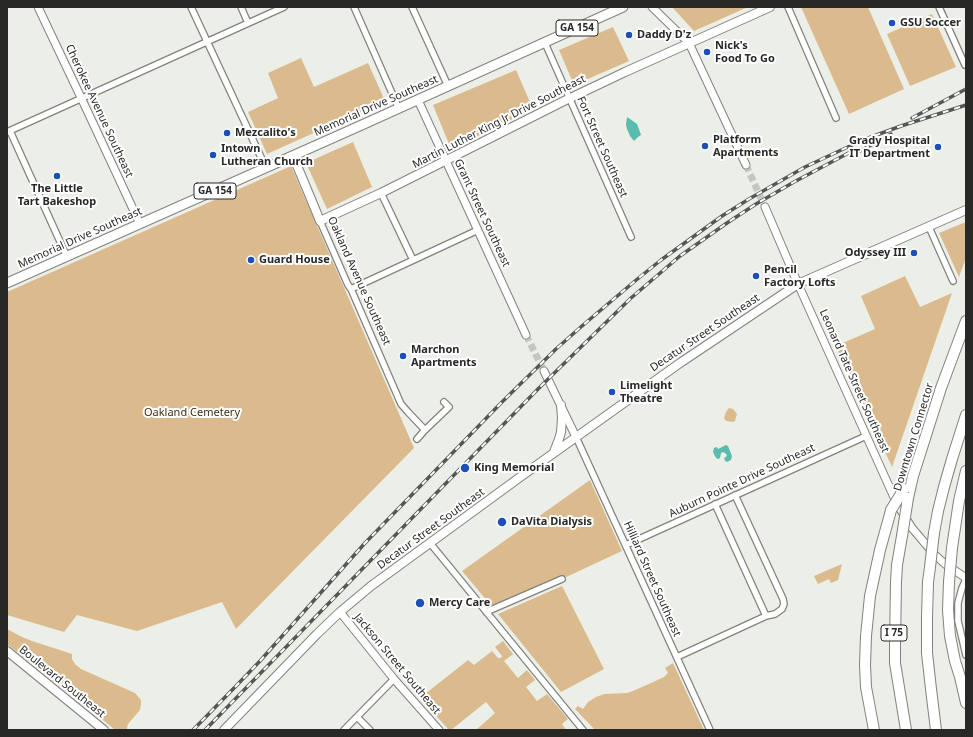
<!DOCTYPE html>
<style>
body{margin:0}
#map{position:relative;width:973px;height:737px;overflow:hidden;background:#ebefe8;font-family:"Noto Sans",sans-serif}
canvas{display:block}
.frame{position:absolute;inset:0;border:8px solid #282927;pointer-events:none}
</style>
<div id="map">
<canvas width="973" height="737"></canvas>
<div class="frame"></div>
</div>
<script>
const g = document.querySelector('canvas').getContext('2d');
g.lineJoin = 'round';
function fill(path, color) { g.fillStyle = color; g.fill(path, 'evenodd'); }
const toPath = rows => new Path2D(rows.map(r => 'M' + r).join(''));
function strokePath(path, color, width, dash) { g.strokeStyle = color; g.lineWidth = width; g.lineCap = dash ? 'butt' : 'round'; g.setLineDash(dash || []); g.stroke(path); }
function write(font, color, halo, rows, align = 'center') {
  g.font = font + ' "Noto Sans",sans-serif'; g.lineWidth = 4; g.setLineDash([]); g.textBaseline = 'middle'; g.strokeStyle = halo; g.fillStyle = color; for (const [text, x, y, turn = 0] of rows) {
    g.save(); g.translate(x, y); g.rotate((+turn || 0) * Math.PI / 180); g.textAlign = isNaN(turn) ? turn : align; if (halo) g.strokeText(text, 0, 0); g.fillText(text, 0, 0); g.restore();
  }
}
fill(toPath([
 [672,7,748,7,694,31],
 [801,7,868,7,904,89,849,114],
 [932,14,956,67,910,86,887,34],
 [613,27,629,61,574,85,559,50],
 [301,58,314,87,368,63,385,101,267,154,248,112,278,98,268,73],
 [516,70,533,109,451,149,433,105],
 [353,142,372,187,327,209,306,163],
 [291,166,414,448,236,629,222,602,137,631,77,615,64,632,7,615,7,292],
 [966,222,966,258,959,277,939,233],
 [905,276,920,307,952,293,892,467,836,346,875,329,861,296],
 [729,408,733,409,737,414,735,421,733,422,726,421,724,418,726,412],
 [590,480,622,551,562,579,494,609,462,571],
 [842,564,838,580,831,583,829,579,818,584,814,576],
 [562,586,604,669,561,692,498,614],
 [7,629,22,637,32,641,72,654,72,659,75,664,81,669,135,693,141,700,141,704,140,710,128,724,127,728,127,730,115,730,75,696,65,685,60,684,57,684,7,644],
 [503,641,513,654,504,661,518,678,527,670,535,680,526,687,537,701,547,694,568,719,562,724,566,730,476,730,495,713,486,702,451,730,449,730,420,698,468,660,474,665,492,651,498,658,501,658,502,656,495,647],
 [673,663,704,730,595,730,575,709,578,706,583,709,588,702,596,697,604,694,627,693,633,691,651,683,664,677,668,673,665,668]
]), '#dbbb8e');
fill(toPath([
 [627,117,630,119,637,124,640,132,641,135,638,137,634,141,630,136,627,129,626,125],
 [726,445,728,446,732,456,731,460,727,462,725,461,724,458,726,457,727,455,725,453,723,452,721,453,720,458,718,459,716,458,713,452,714,448,717,447,718,449]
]), '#59bcae');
strokePath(toPath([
 [746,165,765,207],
 [526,335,544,371]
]), '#c4c7c1', 7, [7, 3.5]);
const minor = toPath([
 [191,7,266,168],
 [241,7,248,23],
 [354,7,399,109],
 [412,7,448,86],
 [788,7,836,118],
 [939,7,965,65],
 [545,43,631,237],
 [10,131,67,257],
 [7,132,284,7],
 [381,193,413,260],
 [320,221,348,285,351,289,401,404,408,412,425,430],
 [929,227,953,281],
 [351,289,478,230],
 [576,437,710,730],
 [417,439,425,430,449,407,444,402],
 [715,504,766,616,775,614,782,609,784,604,783,599,735,495],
 [430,543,583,730],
 [626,545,866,436],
 [966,579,962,588,958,603,958,621,966,655],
 [486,612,562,579],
 [677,657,766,616],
 [357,717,370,730],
 [344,730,394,679]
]);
const tertiary = toPath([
 [38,7,85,106,140,224],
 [652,7,689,43,746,165],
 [418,100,526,335],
 [765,207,798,284,897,504,912,528,934,554,945,564,966,578],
 [544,371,576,437],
 [340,612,394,679,439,730]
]);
const secondary = toPath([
 [293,156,311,199,320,221,381,193,564,101,625,72,770,7],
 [554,452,559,439,561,432,562,418,561,405],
 [7,651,104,730],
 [224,730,317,634,340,612,371,586,523,475,680,363,798,284,966,210]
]);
const primary = toPath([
 [7,283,364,124,623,7]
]);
const motorway = toPath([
 [908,498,913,476,941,388,966,321],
 [934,533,938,511,944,487,952,459,966,415],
 [902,536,897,565,896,582,895,644,895,663,906,730],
 [952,548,959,501,966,471],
 [930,567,928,582,927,617,927,653,931,689,936,730],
 [949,582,948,610,950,636,955,661,960,677,966,703],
 [874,730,866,687,865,665,866,636,870,596,880,550,890,514]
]);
strokePath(minor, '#80837d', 8);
strokePath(tertiary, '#80837d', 9);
strokePath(secondary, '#80837d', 10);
strokePath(primary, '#80837d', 11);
strokePath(motorway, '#80837d', 12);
strokePath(minor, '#fff', 5.5);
strokePath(tertiary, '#fff', 7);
strokePath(secondary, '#fff', 8);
strokePath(primary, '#fff', 9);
strokePath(motorway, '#fff', 10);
const rail = toPath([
 [912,118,966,89],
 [853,155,891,134],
 [193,730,237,685,260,661,365,543,502,402,556,349,582,326,635,281,661,260,722,216,749,199,805,167,837,152,863,140,901,126,966,105],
 [205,730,539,388,631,298,680,256,727,223,756,204,794,182,856,149]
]);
strokePath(rail, '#555754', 3.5);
strokePath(rail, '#fff', 2, [6]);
const motorwayBridge = toPath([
 [890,514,891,510,904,489],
 [902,536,908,498],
 [930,567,934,533],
 [949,582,952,548]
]);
strokePath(motorwayBridge, '#80837d', 12, []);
strokePath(motorwayBridge, '#fff', 10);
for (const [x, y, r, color] of [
 [892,23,4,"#1b4fbb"],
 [629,35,4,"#1b4fbb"],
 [707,52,4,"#1b4fbb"],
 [227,133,4,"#1b4fbb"],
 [705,146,4,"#1b4fbb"],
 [938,147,4,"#1b4fbb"],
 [213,155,4,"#1b4fbb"],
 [57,176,4,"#1b4fbb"],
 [914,253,4,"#1b4fbb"],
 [251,260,4,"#1b4fbb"],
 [756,276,4,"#1b4fbb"],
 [403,356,4,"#1b4fbb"],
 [612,392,4,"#1b4fbb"],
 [465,468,5,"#1b4fbb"],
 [502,522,5,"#1b4fbb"],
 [420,603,5,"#1b4fbb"]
]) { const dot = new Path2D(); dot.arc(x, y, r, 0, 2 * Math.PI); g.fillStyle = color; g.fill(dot); strokePath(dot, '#fff', 1.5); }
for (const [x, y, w] of [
 [577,28,42],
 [215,191,42],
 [894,633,26]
]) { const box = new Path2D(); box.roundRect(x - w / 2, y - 8, w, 16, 3); g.fillStyle = '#fff'; g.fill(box); strokePath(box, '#282927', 1); }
write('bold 10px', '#282927', null, [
 ["GA 154",577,28],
 ["GA 154",215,191],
 ["I 75",894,633]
]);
write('bold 11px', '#282927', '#fff', [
 ["GSU Soccer",900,23],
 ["Daddy D'z",637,35],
 ["Nick's",715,46],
 ["Food To Go",715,59],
 ["Mezcalito's",235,133],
 ["Platform",713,140],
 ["Apartments",713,153],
 ["Grady Hospital",930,141,"right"],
 ["IT Department",930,154,"right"],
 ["Intown",221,149],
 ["Lutheran Church",221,162],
 ["The Little",57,189,"center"],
 ["Tart Bakeshop",57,202,"center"],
 ["Odyssey III",906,253,"right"],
 ["Guard House",259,260],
 ["Pencil",764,270],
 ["Factory Lofts",764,283],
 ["Marchon",411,350],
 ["Apartments",411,363],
 ["Limelight",620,386],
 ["Theatre",620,399],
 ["King Memorial",474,468],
 ["DaVita Dialysis",511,522],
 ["Mercy Care",429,603]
], 'left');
write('11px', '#282927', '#fff', [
 ["Memorial Drive Southeast",376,106,-24],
 ["Cherokee Avenue Southeast",99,111,65],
 ["Martin Luther King Jr Drive Southeast",499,122,-27],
 ["Fort Street Southeast",602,147,66],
 ["Grant Street Southeast",482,213,65],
 ["Memorial Drive Southeast",80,238,-24],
 ["Oakland Avenue Southeast",359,281,66],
 ["Decatur Street Southeast",705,333,-34],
 ["Leonard Tate Street Southeast",854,381,66],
 ["Downtown Connector",914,437,-73],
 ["Auburn Pointe Drive Southeast",742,481,-25],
 ["Decatur Street Southeast",431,529,-36],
 ["Hilliard Street Southeast",652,579,66],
 ["Jackson Street Southeast",397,664,50],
 ["Boulevard Southeast",62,682,39]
]);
write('11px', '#402e11', '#fff', [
 ["Oakland Cemetery",192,413]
]);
</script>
